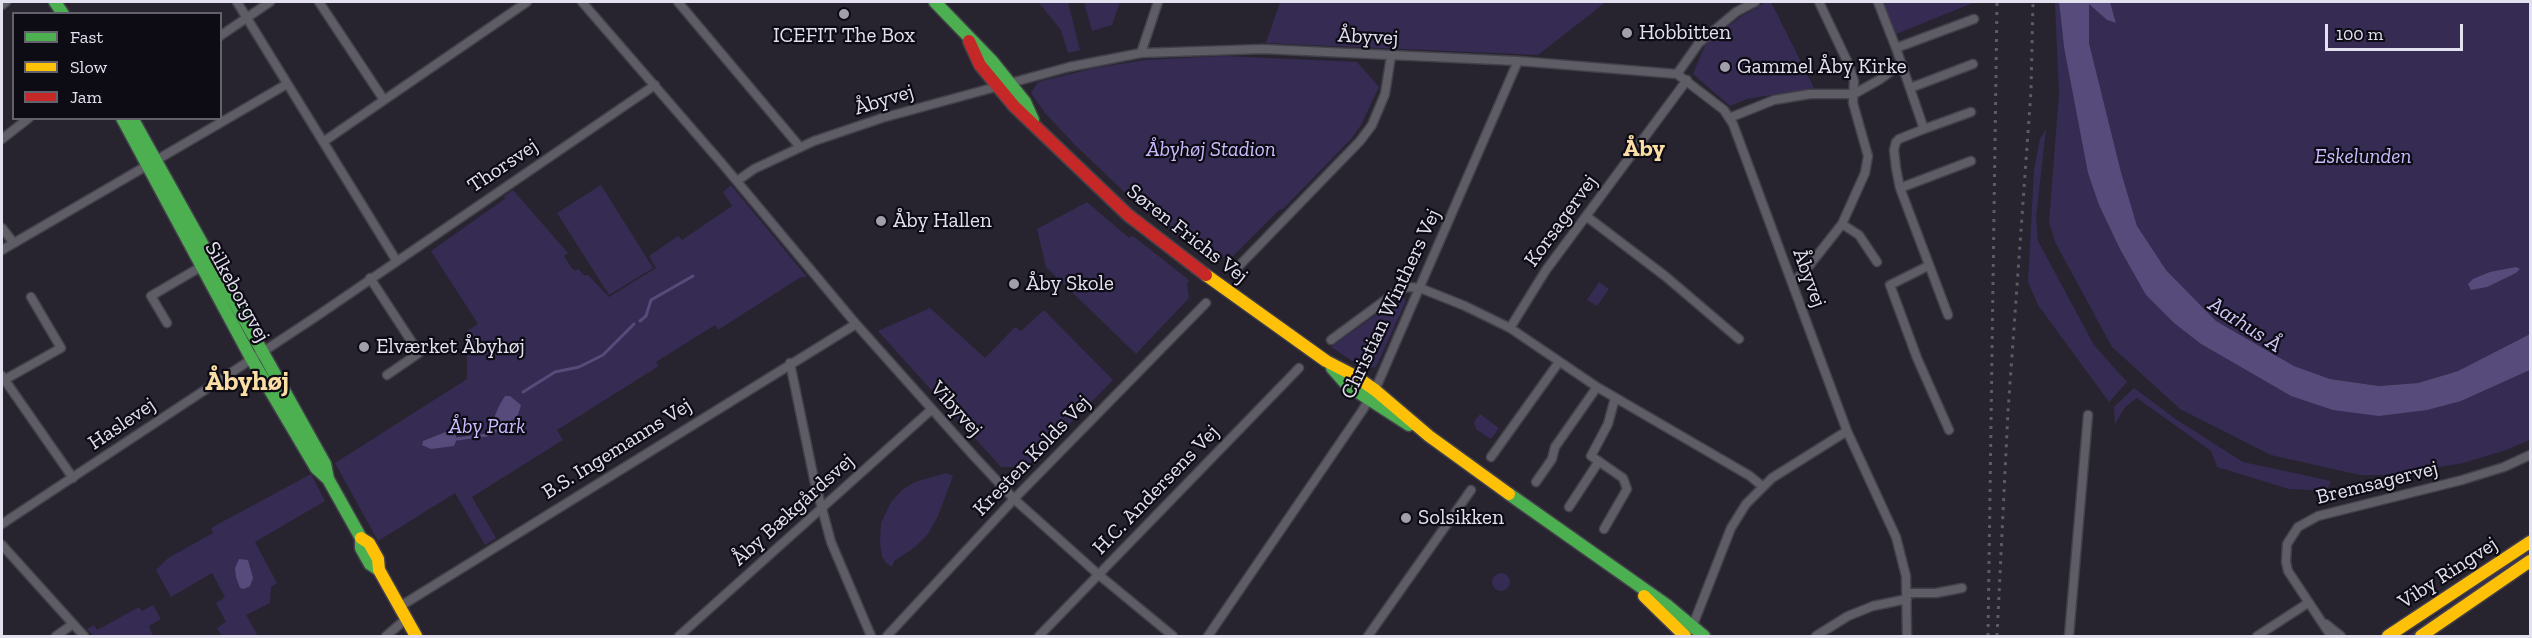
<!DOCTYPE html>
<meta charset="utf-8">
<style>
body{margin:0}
#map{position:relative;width:2532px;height:638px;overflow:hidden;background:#27242f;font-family:"Zilla Slab",serif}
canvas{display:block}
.frame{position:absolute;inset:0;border:3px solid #e3e1ef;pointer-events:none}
.legend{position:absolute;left:12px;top:12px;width:210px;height:108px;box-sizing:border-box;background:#0d0b14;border:2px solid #63616c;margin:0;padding:8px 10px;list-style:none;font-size:18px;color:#e3e1ef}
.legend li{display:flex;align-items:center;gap:12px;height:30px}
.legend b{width:30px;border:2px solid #63616c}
.scale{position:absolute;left:2325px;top:24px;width:138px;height:27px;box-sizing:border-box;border:3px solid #e3e1ef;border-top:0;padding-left:8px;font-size:18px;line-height:21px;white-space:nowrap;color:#e3e1ef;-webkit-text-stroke:4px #0d0b14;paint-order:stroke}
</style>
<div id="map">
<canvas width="2532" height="638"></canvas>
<div class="frame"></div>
<ul class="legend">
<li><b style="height:8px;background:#4caf50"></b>Fast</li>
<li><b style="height:8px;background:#ffc107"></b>Slow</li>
<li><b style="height:8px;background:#c62828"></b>Jam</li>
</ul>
<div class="scale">100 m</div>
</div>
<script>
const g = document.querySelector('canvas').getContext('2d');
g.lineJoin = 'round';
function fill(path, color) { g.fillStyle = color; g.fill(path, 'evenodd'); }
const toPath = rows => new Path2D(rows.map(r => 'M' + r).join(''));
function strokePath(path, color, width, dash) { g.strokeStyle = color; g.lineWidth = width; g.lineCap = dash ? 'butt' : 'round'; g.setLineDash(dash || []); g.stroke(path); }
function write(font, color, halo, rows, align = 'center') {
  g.font = font + ' "Zilla Slab",serif'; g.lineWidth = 4.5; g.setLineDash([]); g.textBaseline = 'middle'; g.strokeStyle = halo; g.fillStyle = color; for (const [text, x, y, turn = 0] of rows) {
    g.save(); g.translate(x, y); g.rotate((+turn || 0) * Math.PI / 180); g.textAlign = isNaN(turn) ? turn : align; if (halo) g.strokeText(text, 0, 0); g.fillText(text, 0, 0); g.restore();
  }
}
fill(toPath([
 [1038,2,1068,2,1080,50,1068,53,1061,30],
 [1084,2,1120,2,1112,25,1092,31],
 [1280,2,1606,2,1538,55,1266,43],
 [1766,2,1771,2,1814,88,1747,99,1730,106,1693,74,1705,45,1740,17],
 [1874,2,1975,2,1889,37],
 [2055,2,2059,2,2064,47,2146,295,2174,323,2201,344,2291,396,2461,401,2530,370,2530,440,2503,451,2463,463,2392,475,2360,475,2271,455,2180,409,2112,347,2055,242,2049,222,2059,94],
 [2110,2,2530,2,2530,334,2458,371,2418,383,2379,386,2330,379,2294,366,2216,321,2166,270,2137,227,2121,172,2089,43,2089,4,2107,20,2116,23],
 [1224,56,1357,62,1379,87,1361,125,1351,139,1283,209,1280,209,1229,260,1221,256,1214,264,1138,205,1074,144,1045,113,1031,93,1038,82,1095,68,1145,60],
 [2046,129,2036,218,2038,241,2094,345,2127,382,2109,402,2038,305,2028,282,2034,170,2040,139],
 [601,185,653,268,609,295,557,213],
 [731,185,807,277,801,277,718,330,715,325,656,362,659,366,557,430,563,440,472,497,496,538,485,545,455,493,378,541,335,463,467,379,467,331,478,324,431,251,506,198,503,197,513,190,568,253,564,256,571,267,575,271,578,269,584,275,588,275,609,297,656,268,649,256,678,236,682,240,732,206,723,192],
 [1087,202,1129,238,1133,236,1189,280,1187,284,1189,298,1136,354,1046,267,1037,229],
 [1599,282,1609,289,1597,306,1587,300],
 [1404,298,1406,301,1376,367,1365,369,1331,347,1398,299],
 [930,308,985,358,1015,327,1021,331,1044,310,1113,380,1027,467,1001,467,878,331],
 [2134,388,2177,420,2243,462,2331,481,2327,491,2289,489,2217,467,2211,451,2137,398,2125,407,2115,424,2114,407],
 [1480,414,1499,428,1491,439,1476,429,1474,422],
 [946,473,953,476,938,516,928,534,915,547,894,561,892,567,886,563,882,557,880,543,881,523,891,502,903,489,915,482],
 [311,474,325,501,255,542,277,583,271,587,270,603,246,615,258,636,222,636,217,628,226,622,216,603,225,597,212,573,171,597,156,570,168,558,213,533,211,528],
 [2530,549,2530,555,2412,636,2407,636],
 '1492 582a9 9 0 1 1 18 0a9 9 0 1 1-18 0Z',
 [153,605,161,619,149,626,153,636,94,636,87,629,94,625,97,630,139,607,142,611]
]), '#362b52');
fill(toPath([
 [2059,2,2110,2,2116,23,2107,20,2089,4,2089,43,2121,172,2137,226,2166,270,2216,321,2294,366,2330,379,2379,386,2418,383,2458,371,2530,334,2530,370,2461,401,2427,410,2379,416,2333,410,2291,396,2201,344,2174,323,2146,295,2120,249,2099,205,2088,173,2064,47],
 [2516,267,2520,269,2516,273,2487,287,2471,290,2468,284,2473,279,2490,272],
 [510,396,521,405,518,415,509,424,492,435,487,435,499,406,505,396],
 [448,431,455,434,457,439,454,446,431,449,422,445,423,441],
 [239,559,248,560,253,578,250,586,244,589,240,588,236,577,235,568]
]), '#564b7b');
strokePath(toPath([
 [640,321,646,316,651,300,693,276],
 [523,392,555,372,579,367,603,355,634,324],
 [457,439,487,435,489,432]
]), '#564b7b', 3);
const street = toPath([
 [237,2,396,260],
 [319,2,384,100],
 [582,2,725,167,856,324,972,454,1014,499,1099,575,1173,636],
 [678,2,800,147],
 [1878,2,1896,48],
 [2,5,6,2],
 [220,36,270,2],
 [1141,53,1158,2],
 [1677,74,1699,43,1736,12,1755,2],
 [1910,88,1973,64],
 [1729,118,1774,100,1810,94,1854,94,1879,80,1901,64],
 [1924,129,1971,112],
 [2,139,29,118],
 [323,142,527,2],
 [737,181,754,169,814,141,882,118,1069,67,1141,53,1263,49,1518,61,1677,74,1724,110,1733,124,1847,431,1896,537,1906,576,1907,636],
 [1900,188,1971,161],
 [1586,216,1665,276,1739,339],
 [1842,224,1859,235,1877,262],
 [2,228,13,242],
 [2,250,287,84],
 [1928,266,1890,285,1917,358,1949,430],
 [1235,270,1360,141,1372,125,1385,94,1391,56],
 [370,278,419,353,387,375],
 [1792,283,1805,271,1842,224,1865,173,1868,156,1853,103,1854,81,1848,63,1819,2],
 [1948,315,1900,188,1896,168,1894,150,1896,142,1899,139,1924,129,1896,48,1974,19],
 [167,323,151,296,204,265],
 [1510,328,1546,270,1687,80],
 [1331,340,1399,290,1408,287,1420,288,1465,306,1510,328,1597,387,1750,476,1762,486],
 [790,363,814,479,831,542,871,636],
 [2,376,73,478],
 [4,380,61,348,31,297],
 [1491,457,1559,362],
 [1536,482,1552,459,1555,447,1597,387],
 [1569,507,1599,461],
 [2,524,317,316,655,85],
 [1604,529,1627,489,1623,478,1591,456,1608,424,1615,398],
 [2,545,84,636],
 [1907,593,1936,593,1962,588],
 [399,607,856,324],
 [2326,624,2341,636],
 [1691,630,1731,528,1746,504,1772,478,1847,431],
 [56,636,73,624],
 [386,636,406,619],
 [679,636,931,410],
 [887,636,1014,499,1206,303],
 [1039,636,1299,368],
 [1208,636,1362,411,1375,390,1518,61],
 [1368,636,1471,490],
 [1816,636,1848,616,1873,606,1907,599],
 [2069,636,2088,415],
 [2257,636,2308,603],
 [2331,636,2288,571,2286,562,2287,544,2298,527,2318,516,2462,480,2504,467,2530,455]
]);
const fast = toPath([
 [55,2,63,14],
 [935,2,992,61,1025,102,1033,120],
 [122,118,251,358,316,468,328,479],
 [132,118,325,464,328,479,361,538,361,548,370,564,379,570],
 [1332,368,1347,385,1409,425],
 [1509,494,1668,606,1704,636]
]);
const slow = toPath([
 [1206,275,1326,361,1355,376,1375,390,1429,436,1509,494],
 [361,538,369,543,378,559,379,570,416,636],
 [1644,596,1685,636],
 [2388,636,2530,542],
 [2421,636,2530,561]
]);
const jam = toPath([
 [969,41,980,65,1014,106,1128,215,1206,275]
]);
strokePath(street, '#42404a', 11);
strokePath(fast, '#42404a', 15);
strokePath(slow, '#42404a', 15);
strokePath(jam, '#42404a', 15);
strokePath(street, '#5e5c65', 8);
strokePath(fast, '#4caf50', 12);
strokePath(slow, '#ffc107', 12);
strokePath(jam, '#c62828', 12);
strokePath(toPath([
 [1988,636,1997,2],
 [1997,636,2008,411,2031,91,2033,2]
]), '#5d5b63', 3, [3, 6]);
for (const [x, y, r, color] of [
 [844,14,6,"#a19fac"],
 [1627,33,6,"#a19fac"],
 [1725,67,6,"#a19fac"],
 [881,221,6,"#a19fac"],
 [1014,284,6,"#a19fac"],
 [364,347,6,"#a19fac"],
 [1406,518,6,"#a19fac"]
]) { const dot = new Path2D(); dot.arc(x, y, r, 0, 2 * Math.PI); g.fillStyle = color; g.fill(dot); strokePath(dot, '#0d0b14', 2); }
write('21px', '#e3e1ef', '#0d0b14', [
 ["Hobbitten",1639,33],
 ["ICEFIT The Box",844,36,"center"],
 ["Gammel Åby Kirke",1737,67],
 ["Åby Hallen",893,221],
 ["Åby Skole",1026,284],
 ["Elværket Åbyhøj",376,347],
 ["Solsikken",1418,518]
], 'left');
write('21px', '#e3e1ef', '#0d0b14', [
 ["Åbyvej",1368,37,3],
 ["Åbyvej",884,100,-17],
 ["Thorsvej",503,166,-34],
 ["Korsagervej",1561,221,-54],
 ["Søren Frichs Vej",1187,234,38],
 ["Åbyvej",1809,278,70],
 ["Silkeborgvej",237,292,61],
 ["Christian Winthers Vej",1391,304,-65],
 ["Vibyvej",956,409,48],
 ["Haslevej",122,424,-34],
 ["B.S. Ingemanns Vej",617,449,-32],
 ["Kresten Kolds Vej",1032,456,-46],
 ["Bremsagervej",2377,483,-14],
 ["H.C. Andersens Vej",1156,490,-46],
 ["Åby Bækgårdsvej",793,510,-42],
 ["Viby Ringvej",2448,573,-33]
]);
write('italic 21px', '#cabdfe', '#0d0b14', [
 ["Åbyhøj Stadion",1211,150],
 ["Eskelunden",2363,157],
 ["Åby Park",487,427]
]);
write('italic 22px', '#cfc6f7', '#0d0b14', [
 ["Aarhus Å",2245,325,33]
]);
write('bold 24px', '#fbdea5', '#0d0b14', [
 ["Åby",1644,149]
]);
write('bold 27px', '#fbdea5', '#0d0b14', [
 ["Åbyhøj",247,382]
]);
</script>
